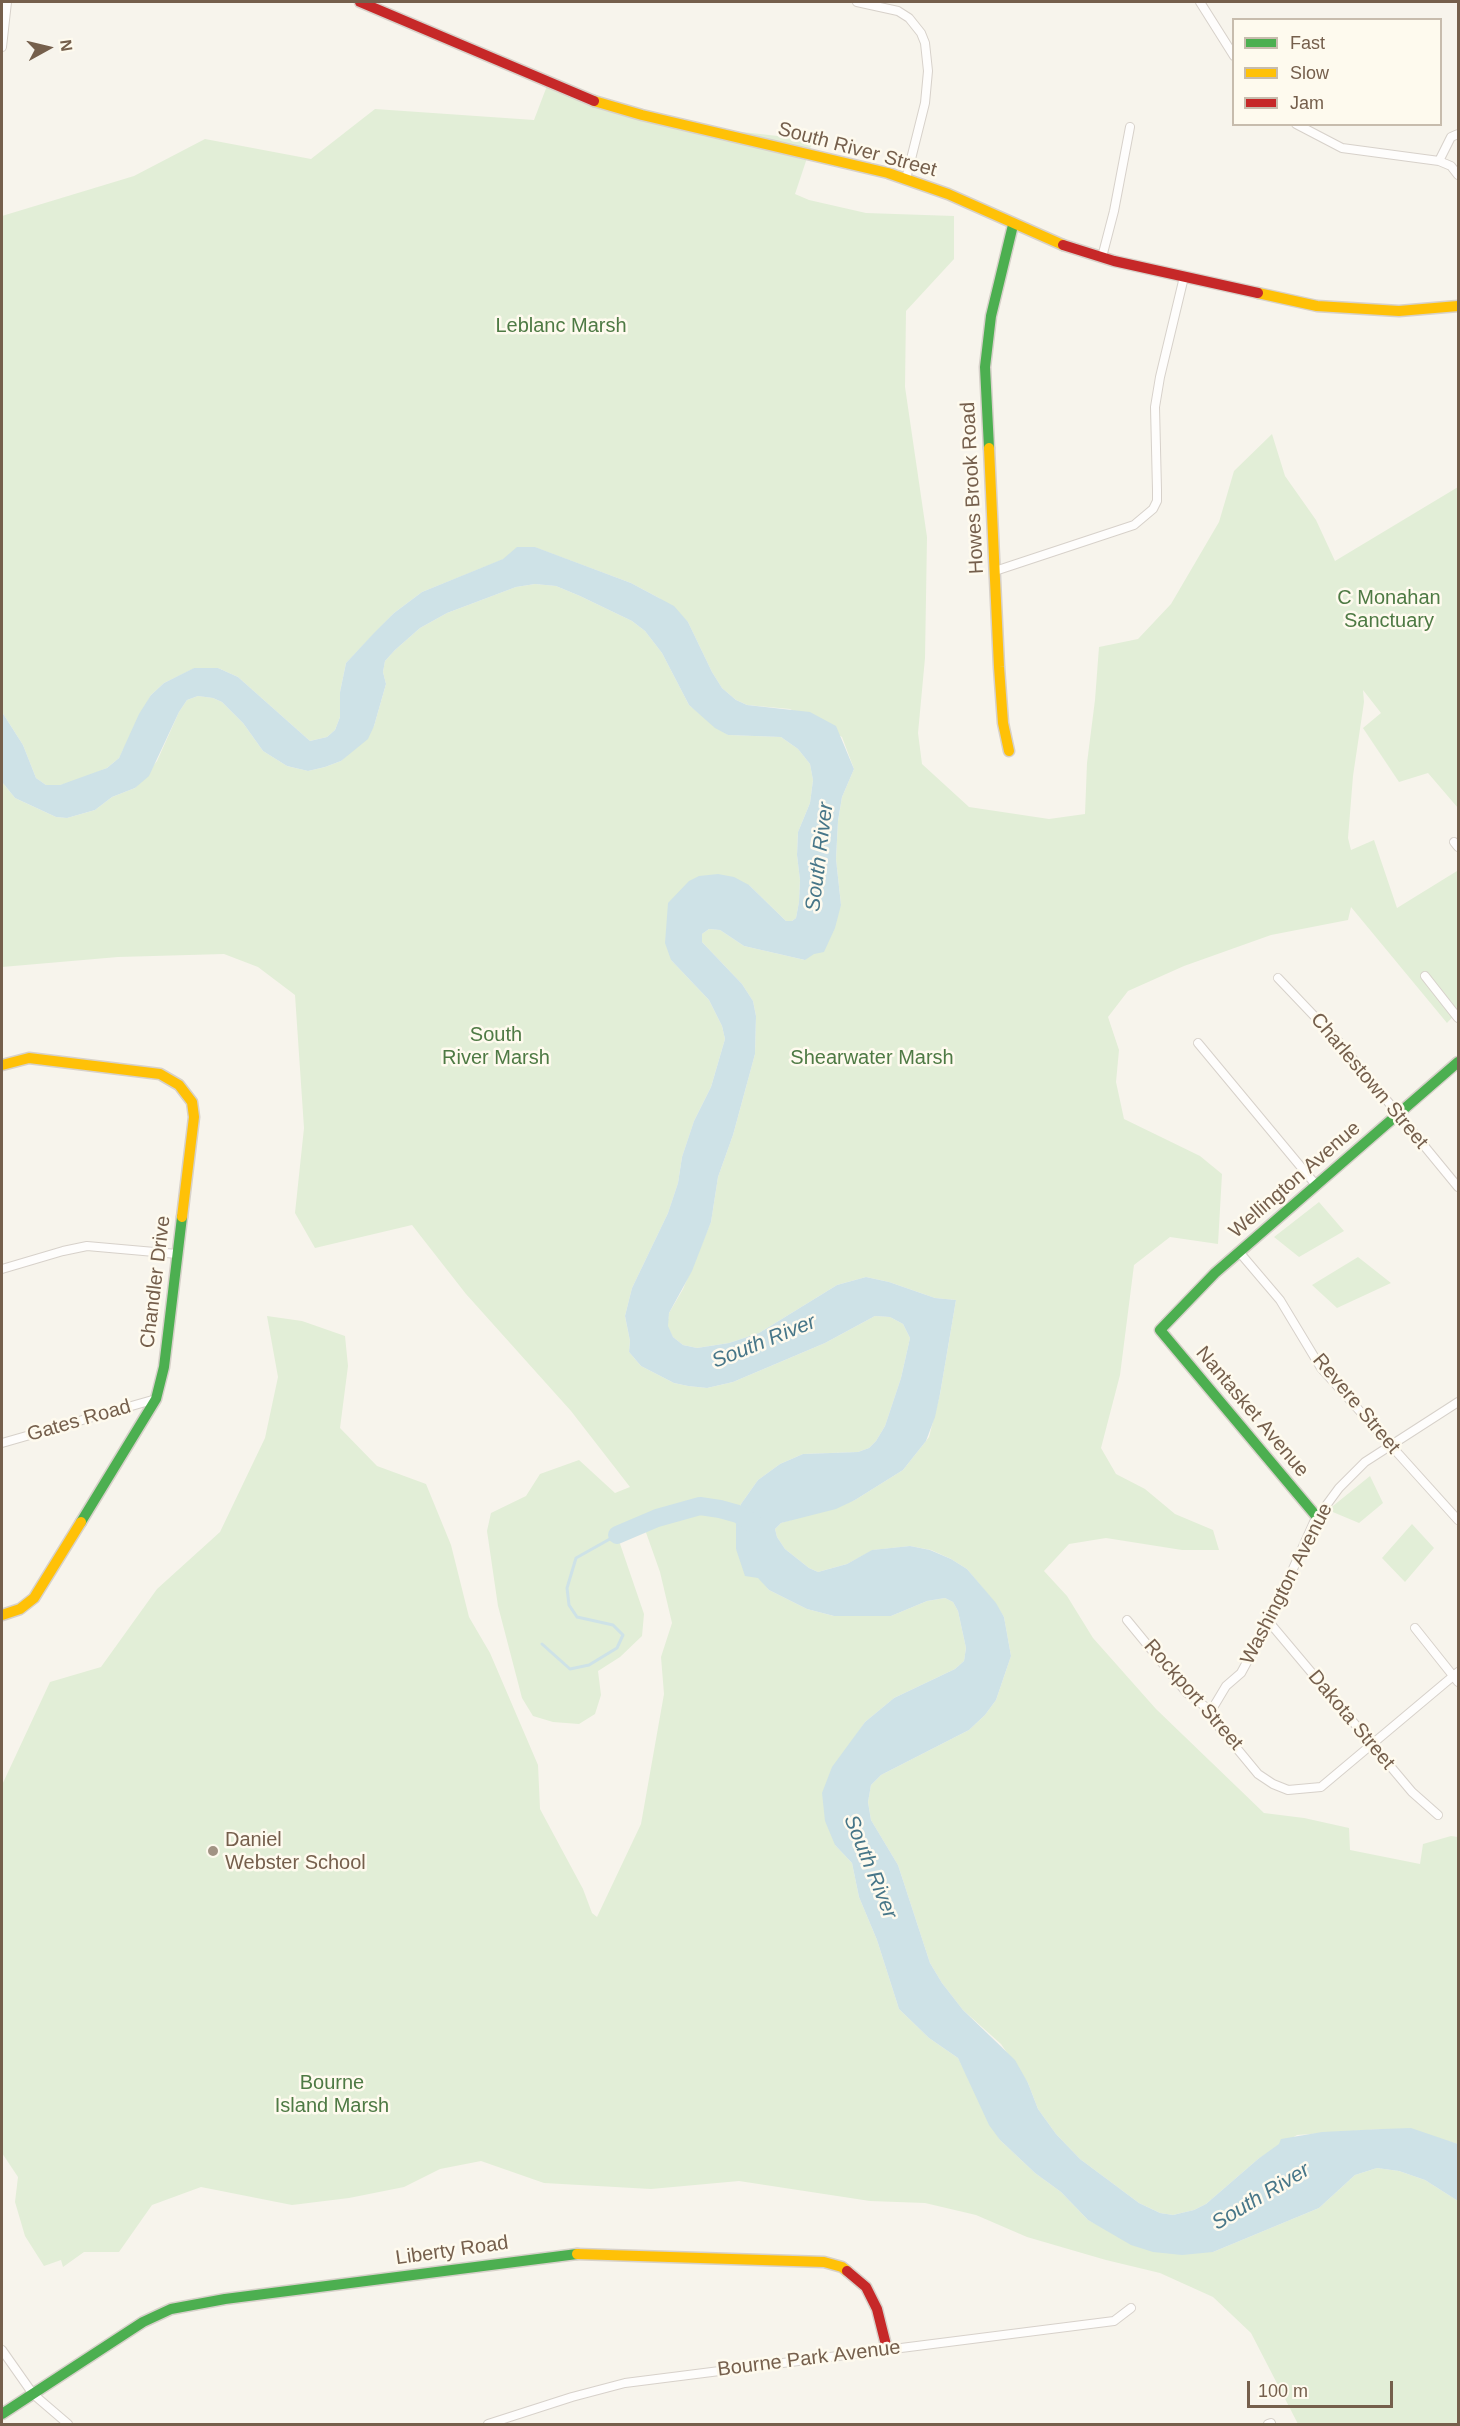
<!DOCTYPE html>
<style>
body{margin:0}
#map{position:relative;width:1460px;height:2426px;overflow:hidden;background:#f7f4ec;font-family:Helvetica,sans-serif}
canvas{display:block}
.frame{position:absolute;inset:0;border:3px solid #755f4c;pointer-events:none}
.legend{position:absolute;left:1232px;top:18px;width:210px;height:108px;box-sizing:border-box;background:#fefaee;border:2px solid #c7bcad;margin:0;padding:8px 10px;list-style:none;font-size:18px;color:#755f4c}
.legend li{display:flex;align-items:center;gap:12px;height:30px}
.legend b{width:30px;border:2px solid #c7bcad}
.north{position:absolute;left:18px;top:18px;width:60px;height:60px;-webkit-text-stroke:4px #fefaee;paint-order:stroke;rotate:82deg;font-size:16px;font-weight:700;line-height:24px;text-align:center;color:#755f4c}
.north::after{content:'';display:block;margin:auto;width:21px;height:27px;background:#755f4c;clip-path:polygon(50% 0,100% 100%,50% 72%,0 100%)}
.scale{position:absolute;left:1247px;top:2381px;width:146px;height:27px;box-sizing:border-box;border:3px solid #755f4c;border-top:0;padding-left:8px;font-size:18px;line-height:21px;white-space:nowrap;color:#755f4c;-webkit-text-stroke:4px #fefaee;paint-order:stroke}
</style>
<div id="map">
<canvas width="1460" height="2426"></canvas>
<div class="frame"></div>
<ul class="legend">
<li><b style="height:8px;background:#4caf50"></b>Fast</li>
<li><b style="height:8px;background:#ffc107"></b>Slow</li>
<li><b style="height:8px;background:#c62828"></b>Jam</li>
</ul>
<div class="north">N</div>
<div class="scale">100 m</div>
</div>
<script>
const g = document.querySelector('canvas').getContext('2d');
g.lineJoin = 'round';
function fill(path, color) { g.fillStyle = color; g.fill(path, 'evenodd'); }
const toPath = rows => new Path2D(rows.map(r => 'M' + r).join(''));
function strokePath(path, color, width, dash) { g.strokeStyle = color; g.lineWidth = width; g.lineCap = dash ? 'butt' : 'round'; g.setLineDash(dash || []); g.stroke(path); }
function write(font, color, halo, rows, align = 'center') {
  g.font = font + ' Helvetica,sans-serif'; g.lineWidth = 5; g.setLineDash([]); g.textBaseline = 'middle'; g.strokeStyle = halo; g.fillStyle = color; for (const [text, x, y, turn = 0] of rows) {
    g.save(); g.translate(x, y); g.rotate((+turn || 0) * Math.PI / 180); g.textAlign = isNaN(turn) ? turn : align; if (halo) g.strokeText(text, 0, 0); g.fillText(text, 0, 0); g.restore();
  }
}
fill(toPath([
 [550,78,663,123,813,140,795,194,809,200,866,213,954,216,954,259,906,311,905,387,927,537,925,658,918,733,922,764,969,807,1049,819,1085,814,1087,763,1095,700,1099,647,1138,639,1171,604,1219,522,1234,471,1272,434,1285,476,1316,520,1335,561,1458,487,1458,808,1428,773,1399,782,1363,728,1381,713,1363,690,1364,702,1353,776,1348,838,1351,850,1374,840,1397,908,1457,871,1458,874,1458,1011,1447,1023,1351,907,1348,920,1271,935,1184,966,1128,991,1108,1017,1119,1050,1116,1082,1124,1119,1200,1156,1222,1174,1218,1244,1170,1237,1134,1265,1120,1375,1101,1448,1116,1474,1145,1489,1175,1514,1213,1530,1219,1550,1182,1550,1106,1538,1069,1544,1044,1571,1067,1596,1093,1638,1156,1709,1264,1813,1304,1818,1349,1828,1350,1850,1420,1864,1423,1844,1451,1836,1458,1837,1458,2144,1436,2138,1381,2129,1297,2135,1258,2159,1206,2204,1194,2210,1173,2215,1160,2213,1139,2203,1080,2159,1056,2134,1038,2109,1028,2083,1001,2044,963,2010,942,1983,930,1963,898,1865,871,1820,868,1802,871,1785,881,1775,969,1730,985,1715,996,1700,1011,1656,1004,1617,995,1603,967,1569,951,1559,931,1550,910,1546,873,1550,847,1564,818,1572,809,1568,785,1549,777,1537,775,1529,781,1523,855,1500,903,1470,926,1441,929,1437,940,1394,956,1300,935,1298,889,1282,866,1277,837,1285,759,1333,729,1343,697,1348,683,1345,673,1337,667,1326,669,1313,683,1289,711,1222,718,1177,733,1135,755,1054,756,1016,753,1001,742,984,702,942,702,934,709,929,720,930,744,946,805,960,841,905,836,859,838,821,842,797,854,769,842,737,790,709,747,705,736,700,722,688,712,672,688,622,659,598,631,583,534,547,422,592,394,613,346,663,340,692,340,717,335,730,327,737,310,741,238,677,218,668,195,668,164,683,151,695,119,758,107,768,76,781,60,785,46,785,36,778,23,745,2,712,2,216,134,176,205,139,311,159,375,109,534,120],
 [535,584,556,586,580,596,632,621,645,631,662,653,689,705,728,735,781,737,798,749,810,764,813,780,810,803,798,832,797,855,800,880,799,902,796,918,792,921,786,921,749,885,671,960,709,1000,722,1026,725,1039,711,1087,694,1121,682,1157,678,1183,668,1213,632,1288,625,1316,630,1341,629,1352,641,1366,674,1383,688,1386,707,1388,733,1382,825,1343,875,1316,890,1317,903,1324,910,1338,901,1378,885,1426,876,1441,869,1448,858,1452,803,1454,780,1464,758,1480,741,1504,736,1524,736,1549,769,1590,807,1609,834,1616,891,1616,927,1601,945,1598,953,1602,958,1611,966,1648,964,1661,955,1669,894,1698,865,1722,853,1740,835,1845,852,1863,859,1897,877,1940,899,2009,929,2038,958,2058,1000,2140,1035,2173,1061,2192,1088,2220,1108,2230,1213,2252,1319,2208,1355,2175,1377,2168,1399,2171,1425,2180,1458,2201,1458,2424,1298,2424,1251,2333,1213,2297,1160,2273,1106,2260,1027,2237,976,2215,925,2203,870,2201,739,2181,651,2189,544,2183,481,2161,440,2169,404,2187,349,2198,292,2205,201,2187,152,2205,119,2252,84,2252,63,2267,61,2260,44,2266,25,2236,15,2202,18,2177,2,2153,2,1785,50,1682,101,1667,157,1589,220,1532,265,1438,278,1377,267,1316,302,1321,345,1336,348,1366,340,1428,377,1466,426,1484,451,1545,469,1617,490,1653,538,1765,540,1809,583,1889,592,1913,597,1917,641,1824,664,1694,661,1657,672,1623,660,1572,643,1524,617,1535,644,1614,642,1636,620,1657,598,1671,601,1695,595,1714,579,1724,553,1722,533,1716,522,1698,498,1606,487,1531,491,1513,526,1496,540,1474,579,1460,615,1493,630,1487,571,1411,466,1294,412,1225,315,1248,295,1213,304,1128,295,995,258,967,224,954,118,957,2,967,2,782,15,798,56,817,67,818,95,810,112,797,135,788,157,761,179,712,187,700,198,696,213,698,222,702,243,723,263,751,287,766,308,771,325,767,341,761,374,726,386,684,383,672,385,661,395,650,420,628,447,613,516,587],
 [1319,1202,1344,1231,1299,1257,1274,1237],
 [1358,1257,1391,1283,1337,1308,1312,1285],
 [1370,1476,1383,1503,1359,1523,1328,1510],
 [1412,1524,1434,1548,1405,1582,1382,1558]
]), '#e2eed7');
fill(toPath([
 [517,547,535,547,631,583,674,606,688,622,712,672,722,688,736,700,747,705,810,712,836,726,854,769,842,797,838,821,836,859,841,905,835,928,824,952,814,954,805,960,744,946,720,930,709,929,702,934,702,942,742,984,753,1001,756,1016,755,1054,733,1135,718,1177,711,1222,692,1271,669,1313,668,1326,673,1337,683,1345,697,1348,729,1343,759,1333,837,1285,866,1277,889,1282,935,1298,956,1300,940,1394,935,1417,926,1441,903,1470,855,1500,836,1509,781,1523,775,1529,777,1537,785,1549,809,1568,818,1572,847,1564,872,1550,910,1546,930,1550,951,1559,967,1569,996,1603,1004,1617,1011,1656,996,1700,985,1715,969,1730,881,1775,871,1785,868,1802,871,1820,898,1865,930,1963,942,1983,963,2010,1015,2060,1028,2083,1038,2109,1056,2134,1080,2159,1139,2203,1160,2213,1173,2215,1194,2210,1206,2204,1258,2159,1279,2144,1281,2139,1322,2132,1381,2129,1411,2128,1458,2144,1458,2201,1425,2180,1399,2171,1377,2168,1355,2175,1319,2208,1213,2252,1182,2255,1153,2252,1131,2245,1088,2220,1061,2192,1035,2173,1000,2140,989,2125,958,2058,929,2038,899,2009,877,1940,859,1897,852,1863,835,1845,825,1821,822,1793,832,1767,865,1722,894,1698,955,1669,964,1661,966,1648,958,1611,953,1602,945,1598,927,1601,891,1616,834,1616,807,1609,769,1590,758,1578,745,1576,736,1549,736,1524,741,1504,758,1480,780,1464,803,1454,858,1452,869,1448,876,1441,885,1426,901,1378,910,1338,903,1324,890,1317,875,1316,825,1343,733,1382,707,1388,688,1386,674,1383,641,1366,629,1352,630,1341,625,1316,632,1288,668,1213,678,1183,682,1157,694,1121,711,1087,725,1039,722,1026,709,1000,671,960,665,943,668,903,689,881,699,876,718,874,734,877,749,885,786,921,792,921,796,918,799,902,800,880,797,855,798,832,810,803,813,780,810,764,798,749,781,737,728,735,715,728,689,705,662,653,645,631,632,621,580,596,556,586,535,584,516,587,447,613,420,628,395,650,385,661,383,672,386,684,374,726,368,739,341,761,325,767,308,771,287,766,263,751,243,723,222,702,213,698,198,696,187,700,179,712,149,776,135,788,112,797,95,810,67,818,56,817,15,798,2,782,2,712,23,745,36,778,46,785,60,785,107,768,119,758,139,714,151,695,164,683,194,668,218,668,238,677,310,741,327,737,335,730,340,717,340,692,346,663,374,633,394,613,422,592,503,559]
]), '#cee2e7');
strokePath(toPath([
 [542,1644,570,1669,589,1665,617,1648,623,1635,613,1625,577,1617,569,1605,567,1588,576,1558,617,1535]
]), '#cee2e7', 3);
strokePath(toPath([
 [617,1535,657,1518,700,1506,720,1509,738,1514,754,1524]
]), '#cee2e7', 18);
const street = toPath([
 [857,2,898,11,909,18,921,33,925,43,928,71,925,103,906,179],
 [1200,2,1234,56],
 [2,47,7,2],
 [1296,124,1342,148,1439,161,1451,166,1458,175],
 [1439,161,1451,137,1458,134],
 [1102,257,1114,211,1130,127],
 [995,571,1134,525,1153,509,1157,501,1157,490,1155,407,1160,377,1184,277],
 [1454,842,1458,847],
 [1425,976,1458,1018],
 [1278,978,1338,1041,1458,1187],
 [1198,1043,1316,1185],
 [1240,1253,1280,1300,1321,1368,1458,1520],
 [2,1269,63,1251,87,1246,177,1254],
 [2,1443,156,1399],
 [1127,1620,1187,1693,1211,1711,1215,1722,1258,1774,1273,1784,1288,1790,1321,1787,1458,1672],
 [1269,1622,1412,1792,1438,1815],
 [1415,1628,1458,1682],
 [1211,1711,1226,1686,1241,1673,1271,1618,1314,1522,1339,1488,1365,1462,1458,1402],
 [2,2350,33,2394,68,2424],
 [488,2424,572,2397,625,2383,1114,2321,1131,2308],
 [1268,2424,1271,2423]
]);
const fast = toPath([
 [989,448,985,367,991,316,1013,225],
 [1317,1517,1160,1330,1215,1273,1458,1062],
 [81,1522,156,1399,164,1367,182,1217],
 [2,2414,143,2322,171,2309,225,2299,577,2254]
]);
const slow = toPath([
 [594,101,642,115,888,173,948,194,1063,245],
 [1258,293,1317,306,1399,311,1458,306],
 [989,448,999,667,1003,723,1009,751],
 [2,1065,29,1058,160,1074,179,1085,192,1102,194,1117,182,1217],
 [2,1615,20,1609,34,1598,81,1522],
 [577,2254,824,2262,842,2267,847,2271]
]);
const jam = toPath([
 [360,2,594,101],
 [1063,245,1114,261,1258,293],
 [847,2271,866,2287,877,2309,887,2349]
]);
strokePath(street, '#d7d1ca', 10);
strokePath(fast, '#d7d1ca', 13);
strokePath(slow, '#d7d1ca', 13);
strokePath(jam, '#d7d1ca', 13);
strokePath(street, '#fefdfc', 8);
strokePath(fast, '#4caf50', 10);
strokePath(slow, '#ffc107', 10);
strokePath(jam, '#c62828', 10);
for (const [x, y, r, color] of [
 [213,1851,6,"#a29384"]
]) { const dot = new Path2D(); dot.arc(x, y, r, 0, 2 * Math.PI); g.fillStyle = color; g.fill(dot); strokePath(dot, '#fefaee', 2); }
write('20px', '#755f4c', '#fefaee', [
 ["South River Street",857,150,15],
 ["Howes Brook Road",973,488,-93],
 ["Charlestown Street",1369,1081,50],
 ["Wellington Avenue",1295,1180,-41],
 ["Chandler Drive",156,1282,-83],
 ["Revere Street",1356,1404,50],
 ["Nantasket Avenue",1252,1412,50],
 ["Gates Road",79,1421,-16],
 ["Washington Avenue",1287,1584,-63],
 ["Rockport Street",1193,1695,49],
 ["Dakota Street",1351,1720,50],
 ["Liberty Road",452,2251,-8],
 ["Bourne Park Avenue",809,2359,-7]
]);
write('20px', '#4e7a44', '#fefaee', [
 ["Leblanc Marsh",561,326],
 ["C Monahan",1389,598],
 ["Sanctuary",1389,621],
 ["South",496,1035],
 ["River Marsh",496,1058],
 ["Shearwater Marsh",872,1058],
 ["Bourne",332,2083],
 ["Island Marsh",332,2106]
]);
write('20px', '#755f4c', '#fefaee', [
 ["Daniel",225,1840],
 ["Webster School",225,1863]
], 'left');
write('italic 21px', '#477688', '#fefaee', [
 ["South River",820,857,-83],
 ["South River",764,1342,-22],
 ["South River",870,1867,68],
 ["South River",1261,2197,-31]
]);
</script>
